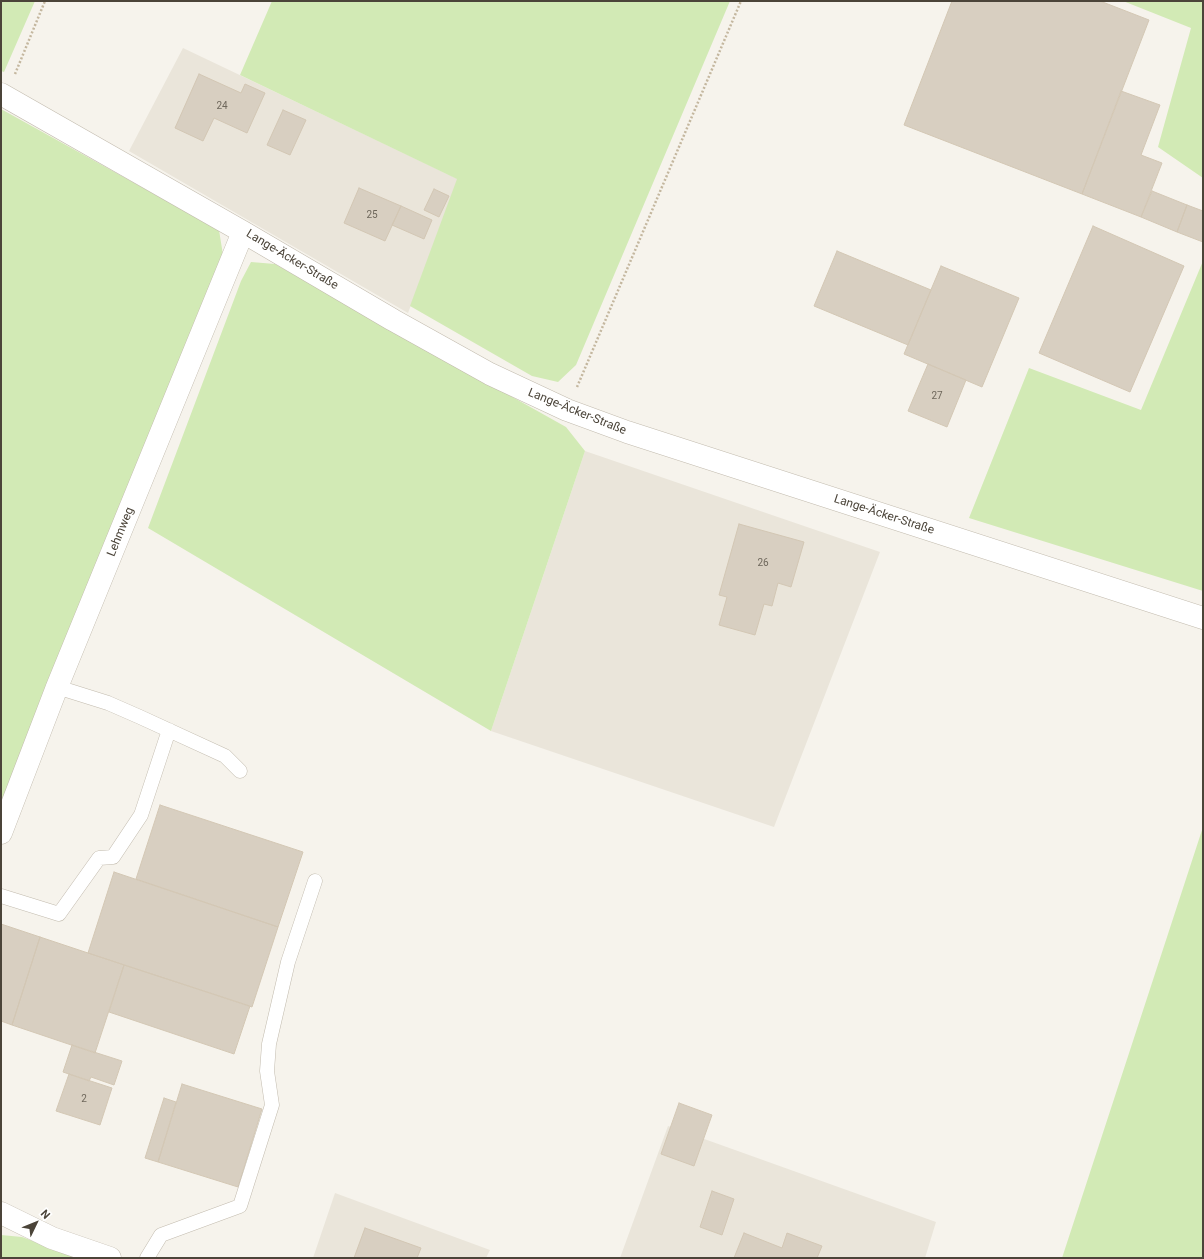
<!DOCTYPE html>
<meta charset="utf-8">
<style>
body{margin:0}
#map{position:relative;width:1204px;height:1259px;overflow:hidden;background:#f6f3ec;font-family:Roboto,sans-serif}
canvas{display:block}
.frame{position:absolute;inset:0;border:2px solid #4b4439;pointer-events:none}
.north{position:absolute;left:16px;top:1203px;width:40px;height:40px;-webkit-text-stroke:3px #fff;paint-order:stroke;rotate:47deg;font-size:11px;font-weight:700;line-height:16px;text-align:center;color:#4b4439}
.north::after{content:'';display:block;margin:auto;width:14px;height:18px;background:#4b4439;clip-path:polygon(50% 0,100% 100%,50% 72%,0 100%)}
</style>
<div id="map">
<canvas width="1204" height="1259"></canvas>
<div class="frame"></div>
<div class="north">N</div>
</div>
<script>
const g = document.querySelector('canvas').getContext('2d');
g.lineJoin = 'round';
function fill(path, color) { g.fillStyle = color; g.fill(path, 'evenodd'); }
const toPath = rows => new Path2D(rows.map(r => 'M' + r).join(''));
function strokePath(path, color, width, dash) { g.strokeStyle = color; g.lineWidth = width; g.lineCap = dash ? 'butt' : 'round'; g.setLineDash(dash || []); g.stroke(path); }
function write(font, color, halo, rows, align = 'center') {
  g.font = font + ' Roboto,sans-serif'; g.lineWidth = 3; g.setLineDash([]); g.textBaseline = 'middle'; g.strokeStyle = halo; g.fillStyle = color; for (const [text, x, y, turn = 0] of rows) {
    g.save(); g.translate(x, y); g.rotate((+turn || 0) * Math.PI / 180); g.textAlign = isNaN(turn) ? turn : align; if (halo) g.strokeText(text, 0, 0); g.fillText(text, 0, 0); g.restore();
  }
}
fill(toPath([
 [183,48,458,179,408,313,129,151],
 [585,451,880,552,774,827,491,731],
 [668,1126,936,1222,925,1258,620,1258],
 [335,1193,490,1250,486,1258,313,1258]
]), '#eae5da');
fill(toPath([
 [1,1,35,1,4,72,1,71],
 [272,1,730,1,576,365,558,382,532,376,410,306,457,179,240,75],
 [1123,1,1203,1,1203,178,1158,147,1191,28],
 [1,109,219,230,223,255,1,809],
 [1203,261,1203,591,969,518,1029,368,1141,410],
 [251,262,275,264,566,427,585,451,491,731,148,528,241,281],
 [1203,827,1203,1258,1062,1258],
 [1,1235,22,1237,79,1258,1,1258]
]), '#d2eab5');
const building = toPath([
 [952,1,1100,1,1149,20,1082,194,904,125,952,1],
 [199,74,241,93,245,84,265,93,247,133,214,118,203,141,175,128,199,74],
 [1121,91,1160,105,1141,155,1162,163,1141,217,1082,194,1121,91],
 [283,110,306,120,290,155,267,145,283,110],
 [359,188,401,206,385,241,344,223,359,188],
 [434,189,449,196,439,217,424,210,434,189],
 [1152,191,1187,205,1177,232,1141,217,1152,191],
 [1187,205,1203,211,1203,242,1177,232,1187,205],
 [401,206,432,220,424,239,392,225,401,206],
 [1093,226,1184,266,1130,392,1039,353,1093,226],
 [837,251,931,290,908,345,814,306,837,251],
 [941,266,1019,298,982,387,904,354,941,266],
 [928,364,966,380,947,427,908,411,928,364],
 [739,524,804,542,791,587,778,583,772,606,764,604,755,635,719,625,727,597,719,595,739,524],
 [160,805,303,852,278,927,136,879,160,805],
 [114,872,278,927,252,1007,88,953,114,872],
 [1,924,40,937,12,1025,1,1021,1,924],
 [40,937,124,965,95,1053,12,1025,40,937],
 [124,965,250,1006,234,1054,109,1012,124,965],
 [72,1045,122,1061,114,1085,91,1077,89,1081,63,1072,72,1045],
 [69,1074,112,1088,100,1125,56,1111,69,1074],
 [182,1084,262,1109,238,1187,158,1162,182,1084],
 [164,1098,176,1102,158,1162,145,1158,164,1098],
 [679,1103,712,1115,694,1166,661,1154,679,1103],
 [712,1191,734,1199,722,1235,700,1227,712,1191],
 [365,1228,421,1248,417,1258,354,1258,365,1228],
 [744,1233,782,1248,787,1233,822,1246,817,1258,734,1258,744,1233]
]);
fill(building, '#d8cfc1');
strokePath(building, '#d3c7b4', 1);
const service = toPath([
 [57,687,108,703,140,717,225,756,240,771],
 [1,896,59,914,99,858,113,857,141,815,169,730],
 [147,1258,161,1235,240,1206,272,1105,267,1071,269,1044,288,962,315,881]
]);
const minor = toPath([
 [1,94,243,232,393,320,490,374,567,410,627,432,1203,618],
 [1,833,57,687,243,232],
 [1,1213,52,1238,110,1258]
]);
strokePath(service, '#c2bbae', 15);
strokePath(minor, '#c2bbae', 23);
strokePath(toPath([
 [15,74,45,1],
 [577,387,741,1]
]), '#c4b79f', 2.5, [2, 2]);
strokePath(service, '#fff', 14);
strokePath(minor, '#fff', 22);
write('10px', '#6e675b', null, [
 ["24",222,106],
 ["25",372,215],
 ["27",937,396],
 ["26",763,563],
 ["2",84,1099]
]);
write('12px', '#4b4439', '#fff', [
 ["Lange-Äcker-Straße",292,260,31],
 ["Lange-Äcker-Straße",577,412,22],
 ["Lange-Äcker-Straße",884,515,18],
 ["Lehmweg",121,532,-68]
]);
</script>
